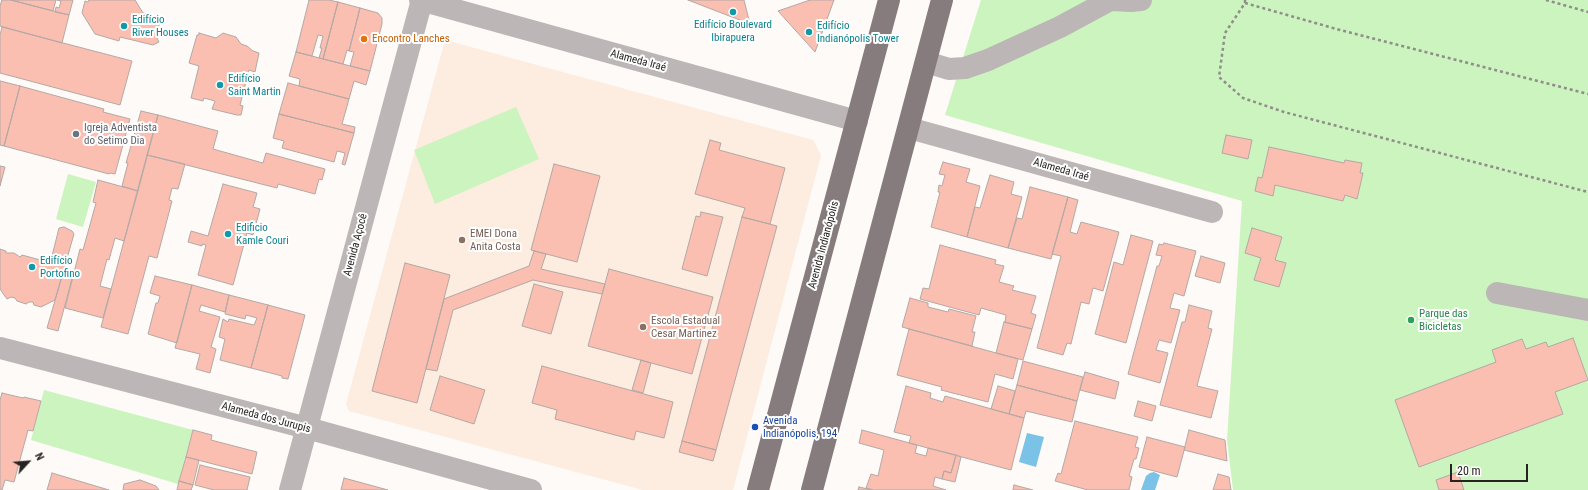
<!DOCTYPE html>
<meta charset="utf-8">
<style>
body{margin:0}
#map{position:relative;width:1588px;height:490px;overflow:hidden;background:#fefaf7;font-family:"Roboto Condensed",sans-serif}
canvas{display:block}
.north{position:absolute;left:8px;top:442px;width:40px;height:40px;-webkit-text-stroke:3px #fff;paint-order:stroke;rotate:64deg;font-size:11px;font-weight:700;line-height:16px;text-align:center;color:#272320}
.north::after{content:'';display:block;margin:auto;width:14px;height:18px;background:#272320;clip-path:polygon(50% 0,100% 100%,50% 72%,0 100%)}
.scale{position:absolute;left:1450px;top:464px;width:78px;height:18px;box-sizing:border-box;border:2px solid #272320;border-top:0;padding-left:5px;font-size:12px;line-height:14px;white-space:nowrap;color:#272320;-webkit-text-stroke:3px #fff;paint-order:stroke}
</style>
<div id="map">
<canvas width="1588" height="490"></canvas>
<div class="north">N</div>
<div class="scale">20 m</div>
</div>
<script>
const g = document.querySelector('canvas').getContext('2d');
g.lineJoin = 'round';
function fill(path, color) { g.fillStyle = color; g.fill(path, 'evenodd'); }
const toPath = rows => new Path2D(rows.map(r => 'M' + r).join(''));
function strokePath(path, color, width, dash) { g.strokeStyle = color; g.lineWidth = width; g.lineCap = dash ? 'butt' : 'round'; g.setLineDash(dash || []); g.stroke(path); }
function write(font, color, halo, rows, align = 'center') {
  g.font = font + ' "Roboto Condensed",sans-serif'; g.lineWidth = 4; g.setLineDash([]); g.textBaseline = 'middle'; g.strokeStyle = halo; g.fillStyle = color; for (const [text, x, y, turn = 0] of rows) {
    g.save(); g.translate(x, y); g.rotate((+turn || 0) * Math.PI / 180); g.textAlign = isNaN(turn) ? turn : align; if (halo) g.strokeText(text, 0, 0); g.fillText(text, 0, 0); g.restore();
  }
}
fill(toPath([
 [445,40,813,140,821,155,733,490,643,490,349,411,346,404]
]), '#fdece0');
fill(toPath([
 [981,0,1588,0,1588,490,1233,490,1227,440,1242,201,945,115],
 [516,107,539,159,435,204,414,150],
 [68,174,96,182,83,227,56,219],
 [44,390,193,430,178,484,31,440]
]), '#cbf4be');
fill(toPath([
 [1027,433,1044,437,1036,467,1019,462],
 [1154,472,1160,475,1155,490,1141,490,1146,476,1150,473]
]), '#7ac3e7');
const building = toPath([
 [2,0,11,0,69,15,62,43,0,26,0,6,2,0],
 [11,0,56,0,53,11,11,0],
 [57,0,73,0,69,15,55,12,56,7,59,8,61,1,57,0],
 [89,0,135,0,143,13,161,18,156,36,159,42,153,45,120,37,119,41,95,34,82,13,85,1,88,2,89,0],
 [309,0,329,0,338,2,323,59,319,58,322,48,320,48,323,36,318,35,312,56,296,52,309,0],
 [688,0,744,0,750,24,688,0],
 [810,0,834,0,815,52,778,11,810,0],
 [338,2,360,8,349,51,347,50,343,64,323,59,338,2],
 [360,8,378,13,382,18,382,24,370,71,350,66,354,52,349,51,360,8],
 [2,27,132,61,120,105,0,73,0,35,2,27],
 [199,33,216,38,223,33,236,37,241,44,247,46,253,51,259,53,255,72,249,70,240,105,243,106,241,115,237,115,212,109,215,101,204,98,203,101,191,98,199,66,189,63,197,35,199,35,199,33],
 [296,52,370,71,366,85,354,81,349,99,299,86,300,79,289,76,296,52],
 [0,81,20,86,4,146,0,145,0,81],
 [288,83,349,99,342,124,355,127,354,133,279,114,288,83],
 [20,86,104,109,103,112,130,119,115,174,110,173,109,174,4,146,20,86],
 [141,111,158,115,138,191,122,186,128,163,126,163,141,111],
 [279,114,354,133,345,165,342,164,345,153,337,151,334,162,282,148,284,141,273,138,279,114],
 [158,115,218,131,213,149,263,163,266,153,325,169,322,180,319,179,315,194,278,184,277,188,147,155,158,115],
 [1226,135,1252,140,1248,159,1222,153,1226,135],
 [710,140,721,143,719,150,785,168,770,224,742,217,745,208,695,194,710,140],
 [1269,147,1344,163,1345,160,1362,163,1360,173,1363,173,1357,199,1345,195,1343,201,1275,185,1273,196,1255,191,1258,177,1262,178,1269,147],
 [147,155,185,164,178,189,172,188,169,200,172,201,157,258,149,256,128,334,101,327,147,155],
 [943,162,970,169,966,182,980,186,967,237,931,227,940,192,938,192,939,185,942,186,945,175,939,174,943,162],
 [554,164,600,176,577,262,531,250,554,164],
 [0,166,5,167,0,186,0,166],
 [990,175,1014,182,1011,194,1022,197,1008,248,967,237,975,207,980,208,990,175],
 [98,180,138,191,124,241,115,238,109,260,107,259,100,286,111,289,103,318,65,308,80,249,83,250,96,203,93,202,98,180],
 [223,184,257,193,253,207,260,209,253,235,247,233,233,285,198,275,206,245,202,244,202,246,188,242,191,231,208,236,223,184],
 [1030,187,1068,197,1051,259,1008,248,1017,218,1022,219,1030,187],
 [1068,197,1078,200,1070,232,1077,234,1081,222,1119,232,1103,291,1093,288,1089,304,1081,302,1071,344,1067,343,1063,355,1037,348,1061,256,1052,254,1068,197],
 [701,212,723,217,707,276,682,269,696,216,700,217,701,212],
 [742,217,777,226,716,450,682,441,742,217],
 [64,227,72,231,74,234,55,300,41,307,34,305,33,302,29,302,26,304,17,301,15,298,11,297,7,299,0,289,0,249,6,251,6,253,14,253,20,257,22,255,44,261,52,256,59,228,64,227],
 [1252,228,1282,237,1275,260,1286,263,1279,287,1254,280,1261,258,1245,253,1252,228],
 [1131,235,1153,241,1126,343,1095,334,1114,262,1123,265,1131,235],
 [1164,243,1196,251,1184,296,1174,293,1170,308,1180,310,1171,343,1159,340,1156,350,1168,353,1160,383,1128,374,1157,266,1159,266,1162,256,1156,255,1159,244,1163,245,1164,243],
 [940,245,996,260,995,264,1004,266,999,282,1014,286,1012,290,1036,296,1031,313,1036,315,1032,329,1005,322,1006,315,981,308,979,315,920,299,923,288,929,289,940,245],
 [534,251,546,254,541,269,605,284,602,294,533,280,453,310,437,371,426,369,444,299,529,266,534,251],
 [1201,256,1225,263,1220,283,1195,276,1201,256],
 [405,263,450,275,417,403,372,391,405,263],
 [609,269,713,297,692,374,588,346,609,269],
 [63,273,73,275,58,331,47,328,63,273],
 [155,276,192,285,177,343,148,334,156,303,158,303,160,296,150,293,155,276],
 [534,284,563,292,551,334,522,326,534,284],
 [192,285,229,295,225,312,201,305,199,311,220,317,211,347,216,349,210,373,196,369,200,354,175,348,192,285],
 [229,295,268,305,251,368,220,360,225,339,219,337,223,319,228,322,229,319,254,325,257,318,246,315,245,319,225,314,229,295],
 [910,298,928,303,928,307,948,312,949,309,976,316,972,332,975,332,972,346,902,327,910,298],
 [268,305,305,315,288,379,282,378,282,376,251,368,268,305],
 [1189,305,1212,311,1208,328,1212,329,1197,386,1218,391,1211,418,1160,405,1182,322,1185,322,1189,305],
 [1004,322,1032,329,1023,360,996,353,1004,322],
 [909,329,1018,359,1013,379,995,374,988,402,941,390,942,387,897,375,909,329],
 [1573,338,1588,380,1555,392,1563,414,1419,467,1395,400,1496,362,1492,350,1522,339,1526,349,1546,342,1548,347,1573,338],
 [641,360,651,363,643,393,632,390,641,360],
 [1023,361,1083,377,1077,401,1017,385,1023,361],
 [542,366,673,402,664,438,636,431,634,440,555,419,557,410,532,403,542,366],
 [1085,372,1119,382,1115,399,1080,390,1085,372],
 [440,376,485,390,474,424,430,410,440,376],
 [1017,385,1077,401,1072,422,1026,411,1024,418,1009,414,1017,385],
 [906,386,931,393,930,398,943,402,945,396,1024,418,1011,470,909,443,911,436,894,432,906,386],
 [998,386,1015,391,1009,414,991,409,998,386],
 [2,393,23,398,24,397,41,401,33,431,28,430,14,482,5,480,2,490,0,490,0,400,2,393],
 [1138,401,1156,406,1152,421,1134,416,1138,401],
 [1075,421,1138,437,1135,447,1139,448,1136,459,1134,459,1129,476,1132,477,1129,490,1088,490,1055,481,1058,473,1061,474,1075,421],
 [193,430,212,435,211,440,257,452,252,474,186,457,193,430],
 [862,430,917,445,915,453,926,456,928,448,956,455,951,473,944,471,942,479,935,477,933,486,946,490,874,490,866,488,871,474,878,476,884,450,859,443,862,430],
 [1189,430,1225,440,1227,461,1184,450,1189,430],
 [1147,437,1185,447,1177,477,1139,467,1147,437],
 [682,441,716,450,713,461,679,452,682,441],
 [956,455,961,457,955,482,942,479,944,471,951,473,956,455],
 [186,457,199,460,193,485,179,481,186,457],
 [200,465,250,477,247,490,214,490,195,485,200,465],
 [1458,472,1464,490,1439,490,1436,480,1458,472],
 [52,473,109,490,47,490,52,473],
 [1218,474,1229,477,1231,490,1213,490,1218,474],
 [344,478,388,490,341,490,344,478],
 [140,480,156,486,159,490,123,490,124,484,140,480],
 [179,481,193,485,191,490,177,490,179,481],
 [1014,485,1033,490,1013,490,1014,485],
 [859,487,872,490,858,490,859,487]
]);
fill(building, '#fabfb0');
strokePath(building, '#b4a8a5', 1);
strokePath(toPath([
 [1245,0,1245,3,1225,33,1219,77,1243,98,1284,112,1588,192],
 [1546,0,1588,12],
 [1245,3,1340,30,1588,94]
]), '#918d8a', 2.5, [3, 3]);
strokePath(toPath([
 [420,0,857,121],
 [1112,0,1131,1,1141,0],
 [926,62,949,69,965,68,988,60,1060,27,1110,0],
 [909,128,1212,212],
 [1497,293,1588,310],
 [0,348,307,428,531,490],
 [290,490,422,0]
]), '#bcb6b6', 22);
strokePath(toPath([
 [758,490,889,0],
 [812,490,942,0]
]), '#877c7d', 22);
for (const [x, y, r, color] of [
 [733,12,4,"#0f9aa8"],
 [124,26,4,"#0f9aa8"],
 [809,32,4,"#0f9aa8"],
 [364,39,4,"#e8710a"],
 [220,85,4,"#0f9aa8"],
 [76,134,4,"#6b7280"],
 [228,234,4,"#0f9aa8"],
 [462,240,4,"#8d6e63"],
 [32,267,4,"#0f9aa8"],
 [1411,320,4,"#2e9e5b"],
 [643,327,4,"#8d6e63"],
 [755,427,4,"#1a4fb4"]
]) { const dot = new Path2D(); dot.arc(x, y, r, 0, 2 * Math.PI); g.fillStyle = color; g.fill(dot); strokePath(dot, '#fff', 1.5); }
write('11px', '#0d838f', '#fff', [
 ["Edifício",132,20],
 ["River Houses",132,33],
 ["Edifício Boulevard",733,25,"center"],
 ["Ibirapuera",733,38,"center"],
 ["Edifício",817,26],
 ["Indianópolis Tower",817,39],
 ["Edifício",228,79],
 ["Saint Martin",228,92],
 ["Edificio",236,228],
 ["Kamle Couri",236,241],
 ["Edifício",40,261],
 ["Portofino",40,274]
], 'left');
write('11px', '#c56008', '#fff', [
 ["Encontro Lanches",372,39]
], 'left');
write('11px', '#272320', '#fff', [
 ["Alameda Iraé",638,61,15],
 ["Alameda Iraé",1061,170,16],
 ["Avenida Açocê",356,245,-75],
 ["Avenida Indianópolis",824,245,-75],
 ["Alameda dos Jurupis",266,418,15]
]);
write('11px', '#5b616d', '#fff', [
 ["Igreja Adventista",84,128],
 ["do Setimo Dia",84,141]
], 'left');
write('11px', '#785e54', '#fff', [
 ["EMEI Dona",470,234],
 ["Anita Costa",470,247],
 ["Escola Estadual",651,321],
 ["Cesar Martinez",651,334]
], 'left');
write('11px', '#27864d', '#fff', [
 ["Parque das",1419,314],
 ["Bicicletas",1419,327]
], 'left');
write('11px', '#164399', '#fff', [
 ["Avenida",763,421],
 ["Indianópolis, 194",763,434]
], 'left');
</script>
